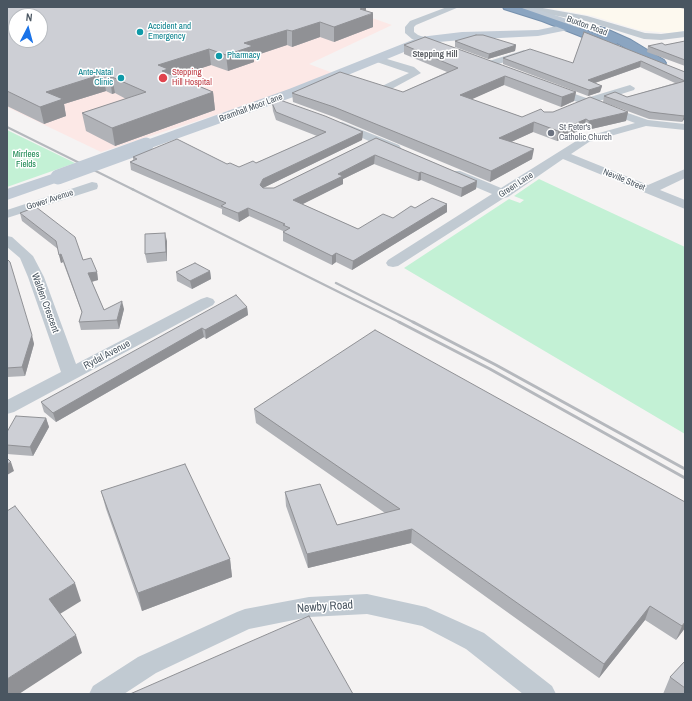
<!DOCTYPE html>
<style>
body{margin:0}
#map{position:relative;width:692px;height:701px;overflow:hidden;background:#f5f3f3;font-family:"Archivo Narrow",sans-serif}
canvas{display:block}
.frame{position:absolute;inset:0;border:8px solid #4a5661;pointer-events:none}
.north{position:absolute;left:8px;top:8px;width:40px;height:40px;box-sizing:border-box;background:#fff;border:1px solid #b7bbc0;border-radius:50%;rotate:6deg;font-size:11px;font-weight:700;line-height:16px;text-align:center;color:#4a5661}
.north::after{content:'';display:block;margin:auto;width:14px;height:18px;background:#1a73e8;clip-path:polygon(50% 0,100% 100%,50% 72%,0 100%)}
</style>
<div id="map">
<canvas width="692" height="701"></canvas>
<div class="frame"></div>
<div class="north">N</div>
</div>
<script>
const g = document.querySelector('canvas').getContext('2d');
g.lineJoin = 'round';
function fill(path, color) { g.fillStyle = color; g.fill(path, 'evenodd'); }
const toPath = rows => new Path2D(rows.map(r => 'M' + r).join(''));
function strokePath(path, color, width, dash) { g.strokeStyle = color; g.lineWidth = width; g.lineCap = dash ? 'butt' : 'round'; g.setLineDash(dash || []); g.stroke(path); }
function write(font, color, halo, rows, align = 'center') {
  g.font = font + ' "Archivo Narrow",sans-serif'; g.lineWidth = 3; g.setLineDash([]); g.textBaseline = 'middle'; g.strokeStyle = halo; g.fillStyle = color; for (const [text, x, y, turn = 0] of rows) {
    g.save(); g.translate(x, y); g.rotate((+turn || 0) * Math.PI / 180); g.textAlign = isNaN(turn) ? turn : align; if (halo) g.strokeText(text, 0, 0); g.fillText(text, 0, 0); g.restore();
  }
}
fill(toPath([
 [544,7,685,7,685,31,668,33,639,30,593,16]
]), '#fdf9ef');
fill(toPath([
 [7,7,341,7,392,25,309,64,333,73,265,99,101,152,7,107],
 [16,16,40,16,40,40,16,40]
]), '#fce8e6');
fill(toPath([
 [7,130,75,163,7,187],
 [539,179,685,247,685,434,404,268,509,199,520,203,524,200,514,196]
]), '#c3f1d5');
const highway = toPath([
 [503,7,519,7,608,38,596,32,594,30,596,28,600,27,604,28,631,40,664,60,666,63,664,66,656,66,617,43,616,47,608,47,542,21,504,9,503,7]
]);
strokePath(highway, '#7690ad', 2);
fill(toPath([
 [447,7,459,7,416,25,414,27,414,32,418,35,443,44,445,46,443,48,437,48,412,39,405,33,405,27,410,21,447,7],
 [520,7,537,7,587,16,645,33,661,34,685,31,685,37,661,40,644,39,586,21,524,10,520,7],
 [524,50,529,53,527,55,489,67,484,64,486,62,524,50],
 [377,56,414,67,421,73,386,92,378,92,377,90,378,88,409,73,374,61,372,59,374,57,377,56],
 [630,85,635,88,634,90,596,102,648,120,685,124,685,130,646,126,589,142,571,154,648,185,685,169,685,178,660,190,685,200,685,209,563,159,508,197,504,198,398,266,393,267,388,266,386,263,388,260,492,194,452,177,450,174,452,171,460,171,501,188,581,138,635,123,550,92,549,90,550,88,558,88,589,99,590,97,630,85],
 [342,122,399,145,401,148,399,151,395,152,391,151,338,127,336,125,338,123,342,122],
 [92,182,97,183,98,186,97,189,7,218,7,210,92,182],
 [7,236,12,237,33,256,44,277,76,364,201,299,207,297,213,299,215,302,213,305,14,412,7,414,7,400,61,372,28,277,20,258,7,247,7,236],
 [367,594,426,607,484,633,552,686,556,694,523,694,466,649,422,626,367,614,309,617,249,629,156,673,124,694,89,694,93,686,138,657,237,612,245,609,309,597,367,594]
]), '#c1cad2');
fill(toPath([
 [533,8,576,22,587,22,589,24,587,26,583,27,538,36,462,40,426,43,299,95,151,148,146,150,141,148,138,145,141,142,289,89,420,37,462,32,538,30,562,25,529,13,528,11,529,9,533,8],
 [58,172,64,174,66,177,64,180,7,200,7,189,58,172]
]), '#c1cbd6');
fill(highway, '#8ba5c1');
strokePath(toPath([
 [7,127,134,190]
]), '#b5b8bd', 2);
strokePath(toPath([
 [132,189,401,323],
 [336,283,415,323]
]), '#b5b8bd', 2.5);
strokePath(toPath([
 [399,322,490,369,685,478],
 [413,322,496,365,685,469]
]), '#b5b8bd', 3);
strokePath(toPath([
 [58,177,146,145]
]), '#c1cbd6', 15);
fill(toPath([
 [7,7,366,7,366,11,373,27,334,42,320,37,292,47,287,45,254,56,254,62,228,71,211,65,175,76,213,92,215,110,115,146,86,131,82,113,126,99,115,93,112,94,106,91,64,104,66,116,44,124,7,106],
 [676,7,685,7,685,9],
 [584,32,685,72,685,118,682,122,649,119,603,102,604,96,627,97,675,83,640,67,595,83,602,86,600,92,588,96,503,64,503,58,573,63],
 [455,41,516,45,515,51,488,59,455,47],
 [685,41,685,66,647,52,648,46,665,45],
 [404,45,576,92,574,101,561,107,504,85,471,99,522,117,544,112,628,112,626,121,587,130,584,128,557,141,533,132,511,142,532,159,490,182,334,117,293,102,292,93,403,92,447,72,404,54],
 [272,103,363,132,362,140,263,188,274,188,376,138,477,181,476,189,461,197,421,180,418,181,374,164,343,179,343,184,302,204,358,229,393,218,415,208,447,204,447,212,352,270,336,262,332,265,283,241,283,231,249,216,239,222,222,214,222,209,131,170,130,162,133,160,133,157,227,164,239,167,256,163,317,136,276,120,273,111],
 [20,213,83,260,97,272,98,280,92,282,104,310,124,309,119,329,81,330,79,322,82,313,63,262,61,263,58,249,22,221],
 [167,241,167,261,147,263,145,254],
 [7,259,34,344,25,376,7,377],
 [210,271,211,279,192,289,177,281,176,272],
 [247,307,248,315,206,339,204,337,56,422,44,412,41,402],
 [254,409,685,502,685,628,676,640,645,620,599,678,411,543,308,568,286,506,285,492,337,525,385,513,256,423],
 [46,418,49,427,33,456,7,454,7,432],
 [101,491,230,559,232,577,142,611,106,509],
 [685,661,685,694,663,694,670,677]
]), '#b0b2b7');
fill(toPath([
 [366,7,366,16,373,13,373,27,334,42,334,27,360,9],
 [320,22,320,37,292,47,292,31],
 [287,30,287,45,254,56,254,62,228,71,226,55,244,43],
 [516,45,515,51,488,59,489,54],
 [209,49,211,65,169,79,158,65],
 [641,61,640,67,586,86,588,80],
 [103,74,106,91,64,104,66,116,44,124,40,107,46,92],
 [505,76,504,85,459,105,460,95],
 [110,77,112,77,115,93,112,94],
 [602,86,600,92,588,96,589,90],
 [213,92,215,110,115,146,112,128],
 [576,92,574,101,561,107,562,97],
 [628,112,626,121,587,130,589,121],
 [685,114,685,118,682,122,684,116],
 [586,119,584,128,557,141,558,131],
 [534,122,533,132,498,148,499,138],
 [363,132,362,140,263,188,260,185,263,179],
 [534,149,532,159,490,182,491,171],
 [375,155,374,164,343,179,343,184,293,209,293,200,338,174],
 [421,172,421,180,418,181,419,173],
 [477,181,476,189,461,197,462,188],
 [447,204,447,212,352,270,353,261],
 [248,208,249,216,239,222,238,213],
 [165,233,167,241,167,261,166,252],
 [336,253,336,262,332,265,332,256],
 [61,254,63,262,61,263,59,255],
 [210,271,211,279,192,289,190,281],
 [97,272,98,280,90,282,88,273],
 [122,301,124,309,119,329,117,320],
 [247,307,248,315,206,339,205,330],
 [202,328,204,337,56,422,53,413],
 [32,335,34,344,25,376,22,367],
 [46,418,49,427,33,456,30,447],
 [11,462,14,471,7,475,7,464],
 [412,529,411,543,308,568,307,554],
 [230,559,232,577,142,611,138,593],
 [75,583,81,601,55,617,49,599],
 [650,606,645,620,599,678,604,664],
 [685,622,685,628,676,640,682,626],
 [76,635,82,653,19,694,7,694,7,679]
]), '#909195');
const building = toPath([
 [7,7,366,7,360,9,373,13,334,27,320,22,292,31,287,30,244,43,253,46,226,55,209,49,158,65,168,69,162,71,213,92,112,128,82,113,146,92,112,77,110,77,103,74,46,92,63,99,40,107,7,91,7,7],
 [16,16,40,16,40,40,16,40,16,16],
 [584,32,685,72,685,114,684,116,650,112,604,96,615,92,627,97,685,81,641,61,588,80,602,86,589,90,503,58,530,49,573,63,584,32],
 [476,35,483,35,516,45,489,54,455,41,476,35],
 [425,37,576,92,562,97,505,76,460,95,522,117,541,109,544,112,553,112,590,97,628,112,589,121,586,119,558,131,534,122,499,138,534,149,491,171,334,107,292,93,340,72,403,92,458,68,404,45,425,37],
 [685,41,685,60,648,46,662,43,665,45,685,41],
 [280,100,325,116,363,132,263,179,260,185,263,188,274,188,376,138,477,181,462,188,421,172,419,173,375,155,338,174,343,176,293,200,358,229,383,214,393,218,411,206,415,208,432,198,447,204,353,261,336,253,332,256,283,232,290,228,283,225,285,224,248,208,238,213,221,206,226,203,130,162,137,159,133,157,177,139,227,164,230,163,239,167,253,161,256,163,326,132,276,112,272,103,280,100],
 [36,207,75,237,83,260,91,258,97,272,88,273,104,310,122,301,117,320,79,322,82,312,61,254,59,255,56,241,20,213,36,207],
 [165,233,166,252,145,254,145,234,165,233],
 [7,259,10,262,32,335,22,367,7,368,7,259],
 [195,263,210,271,190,281,176,272,195,263],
 [236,295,247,307,205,330,202,328,53,413,41,402,236,295],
 [375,330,685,502,685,622,682,626,650,606,604,664,412,529,307,554,285,492,320,484,337,525,400,509,254,409,375,330],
 [16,416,46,418,30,447,7,445,7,432,16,416],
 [7,458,11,462,7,464,7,458],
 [185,464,230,559,138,593,101,491,185,464],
 [15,506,75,583,49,599,76,635,7,679,7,511,15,506],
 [309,616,353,694,130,694,309,616],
 [685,661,685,688,670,677,685,661]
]);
fill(building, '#cdcfd5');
strokePath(building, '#909195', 1);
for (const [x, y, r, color] of [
 [140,32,4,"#0f9aa8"],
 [219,56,4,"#0f9aa8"],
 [121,78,4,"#0f9aa8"],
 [163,78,5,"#e0444e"],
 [551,133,4,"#6b7280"]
]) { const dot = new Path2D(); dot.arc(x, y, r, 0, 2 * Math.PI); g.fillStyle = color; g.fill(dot); strokePath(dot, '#fff', 1.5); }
write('9px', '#4a5661', '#fff', [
 ["Buxton Road",587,26,20],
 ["Bramhall Moor Lane",251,108,-20],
 ["Neville Street",624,180,22],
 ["Green Lane",516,185,-33],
 ["Gower Avenue",50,200,-18]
]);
write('9px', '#0d838f', '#fff', [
 ["Accident and",148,27],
 ["Emergency",148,37],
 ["Pharmacy",227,56],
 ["Ante-Natal",113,73,"right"],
 ["Clinic",113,83,"right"]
], 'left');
write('bold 9px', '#5f6368', '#fff', [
 ["Stepping Hill",435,55]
]);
write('9px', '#be3a42', '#fff', [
 ["Stepping",172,73],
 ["Hill Hospital",172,83]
], 'left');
write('9px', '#5b616d', '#fff', [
 ["St Peter's",559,128],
 ["Catholic Church",559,138]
], 'left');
write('9px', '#17864f', '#fff', [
 ["Mirrlees",26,155],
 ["Fields",26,165]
]);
write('10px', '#4a5661', '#fff', [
 ["Walden Crescent",45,303,70],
 ["Rydal Avenue",107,355,-28]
]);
write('12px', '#4a5661', '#fff', [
 ["Newby Road",325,607,-4]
]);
</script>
